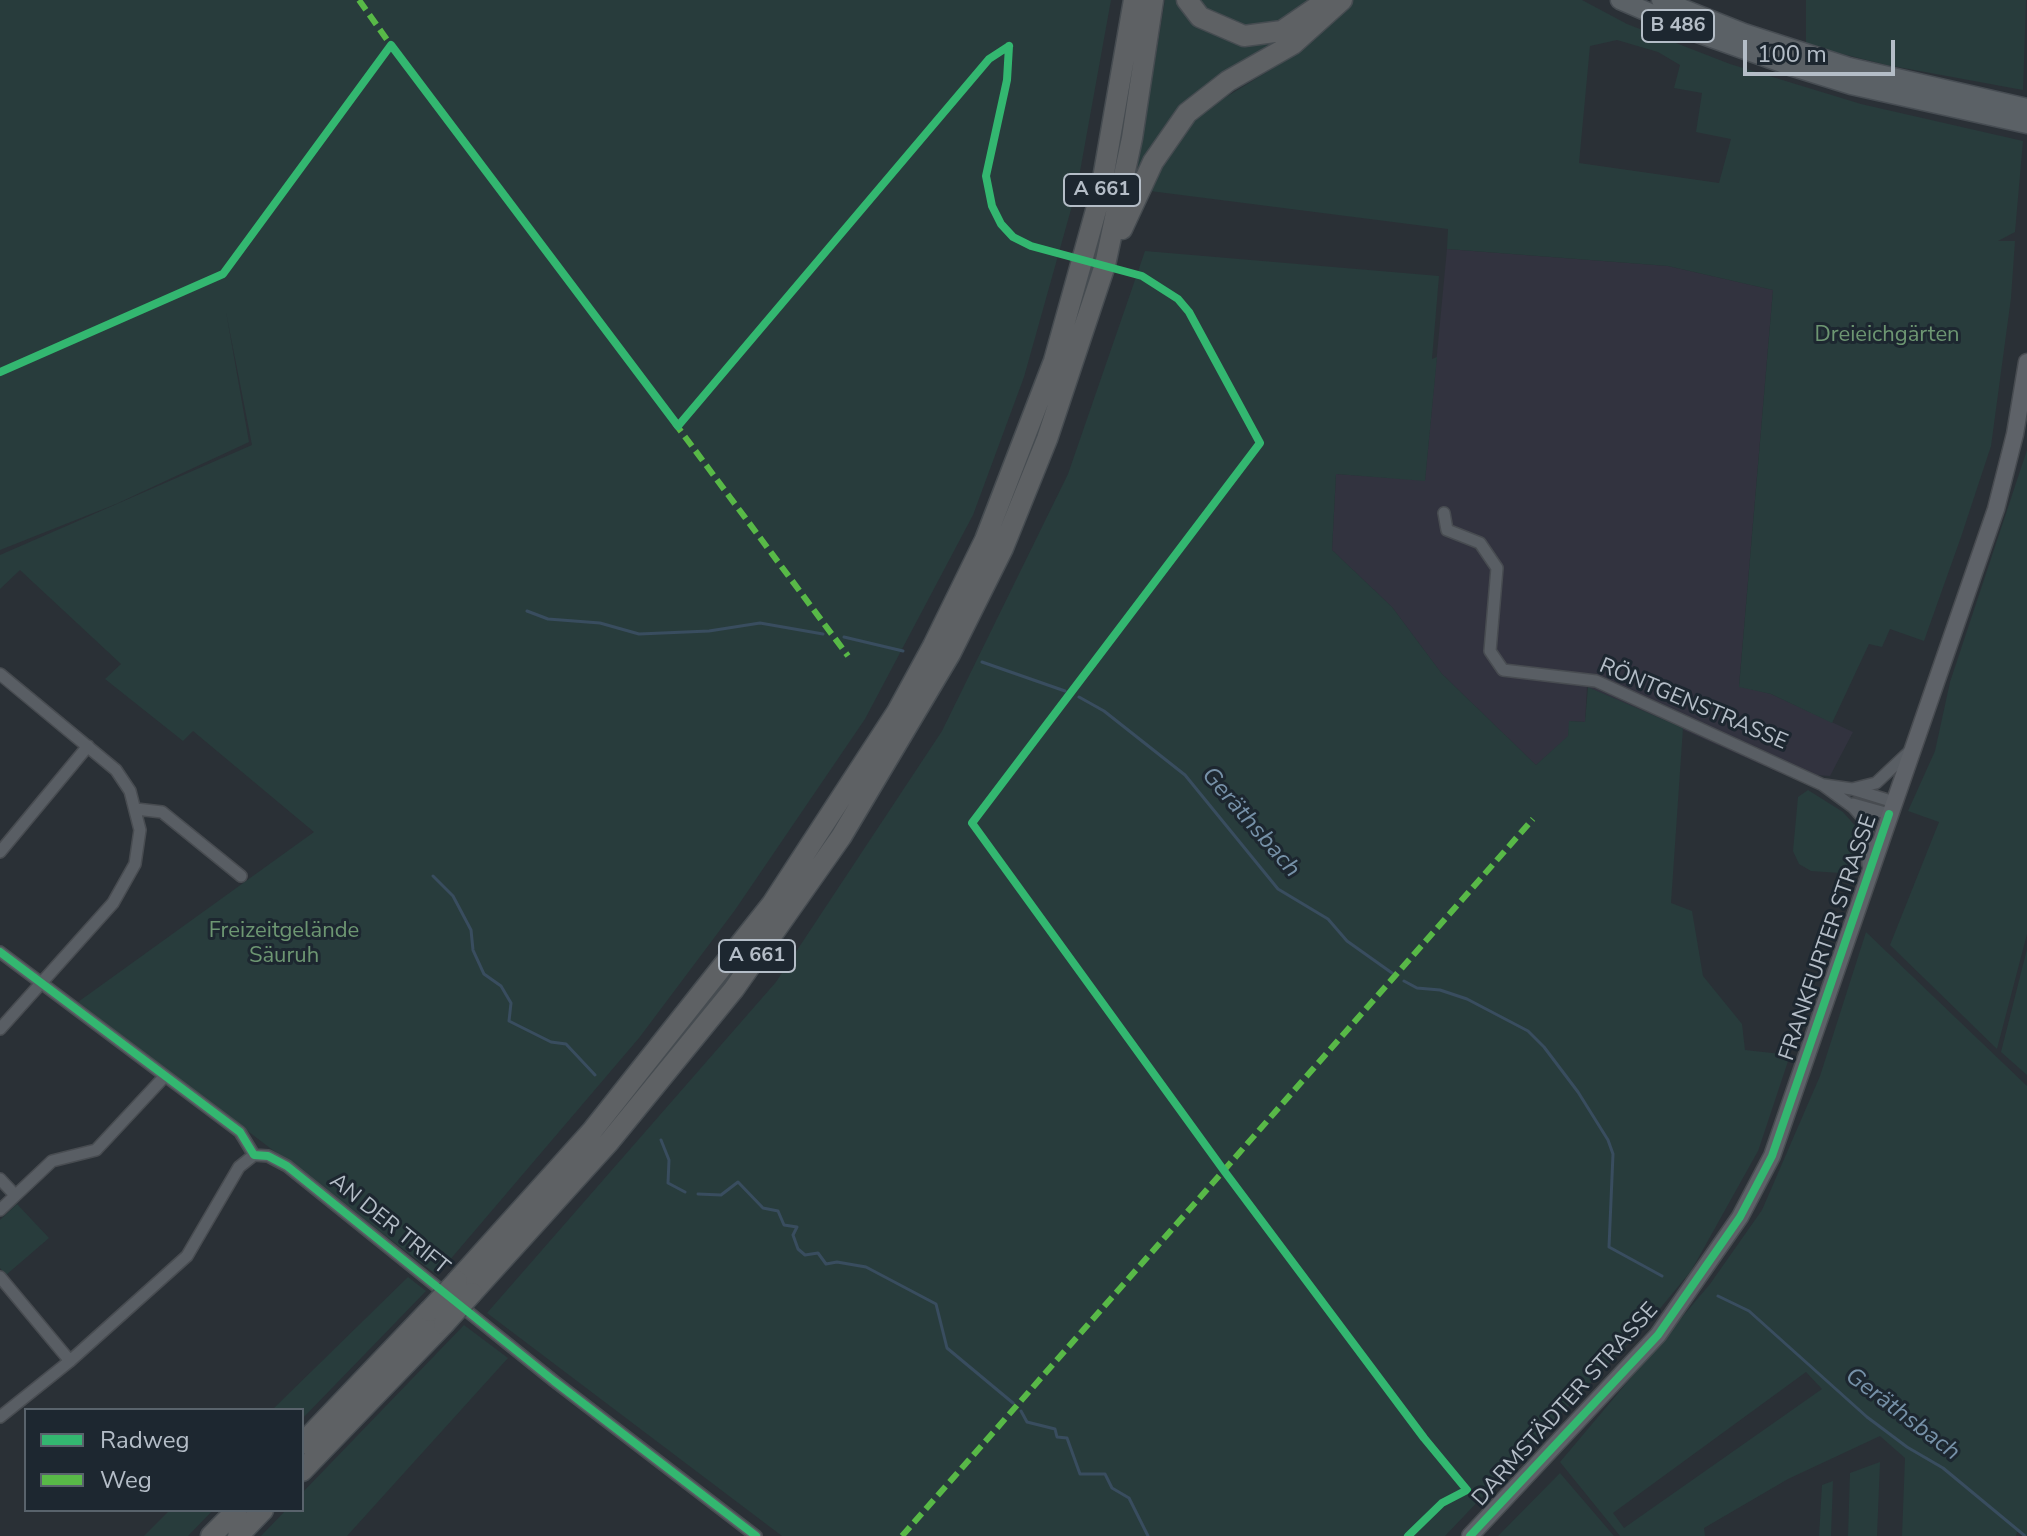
<!DOCTYPE html>
<meta charset="utf-8">
<style>
body{margin:0}
#map{position:relative;width:2027px;height:1536px;overflow:hidden;background:#2a3036;font-family:"Nunito Sans",sans-serif}
canvas{display:block}
.legend{position:absolute;left:24px;top:1408px;width:280px;height:104px;box-sizing:border-box;background:#1d2730;border:2px solid #59636c;margin:0;padding:10px 14px;list-style:none;font-size:24px;color:#b4bdc7}
.legend li{display:flex;align-items:center;gap:16px;height:40px}
.legend b{width:40px;border:2px solid #59636c}
.scale{position:absolute;left:1743px;top:40px;width:152px;height:36px;box-sizing:border-box;border:4px solid #b4bdc7;border-top:0;padding-left:10px;font-size:24px;line-height:28px;white-space:nowrap;color:#b4bdc7;-webkit-text-stroke:6px #1d2730;paint-order:stroke}
</style>
<div id="map">
<canvas width="2027" height="1536"></canvas>
<ul class="legend">
<li><b style="height:10px;background:#33b770"></b>Radweg</li>
<li><b style="height:10px;background:#58b947"></b>Weg</li>
</ul>
<div class="scale">100 m</div>
</div>
<script>
const g = document.querySelector('canvas').getContext('2d');
g.lineJoin = 'round';
function fill(path, color) { g.fillStyle = color; g.fill(path, 'evenodd'); }
const toPath = rows => new Path2D(rows.map(r => 'M' + r).join(''));
function strokePath(path, color, width, dash) { g.strokeStyle = color; g.lineWidth = width; g.lineCap = dash ? 'butt' : 'round'; g.setLineDash(dash || []); g.stroke(path); }
function write(font, color, halo, rows, align = 'center') {
  g.font = font + ' "Nunito Sans",sans-serif'; g.lineWidth = 6; g.setLineDash([]); g.textBaseline = 'middle'; g.strokeStyle = halo; g.fillStyle = color; for (const [text, x, y, turn = 0] of rows) {
    g.save(); g.translate(x, y); g.rotate((+turn || 0) * Math.PI / 180); g.textAlign = isNaN(turn) ? turn : align; if (halo) g.strokeText(text, 0, 0); g.fillText(text, 0, 0); g.restore();
  }
}
fill(toPath([
 [1447,249,1668,266,1773,290,1739,686,1771,694,1853,732,1830,776,1780,773,1587,687,1585,722,1570,721,1568,737,1536,765,1442,674,1392,607,1332,550,1336,474,1425,480]
]), '#32333f');
fill(toPath([
 [0,0,1111,0,1077,188,1024,377,973,515,865,719,735,910,639,1038,437,1275,78,1002,314,832,193,731,183,741,105,679,121,664,20,570,0,589,0,555,252,445,226,312,249,442,116,504,0,550],
 [1165,0,1179,0,1191,17,1282,36,1282,43,1204,86,1184,105,1136,177],
 [1197,0,1316,0,1268,26,1246,27,1210,14],
 [1353,0,1582,0,1627,24,1730,64,1861,104,2023,141,2015,232,1998,241,2015,241,2011,298,1991,446,1961,537,1924,641,1890,629,1882,647,1869,644,1832,723,1771,694,1739,687,1773,290,1668,266,1447,249,1448,229,1150,191,1158,172,1190,125,1208,108,1290,58],
 [1617,40,1658,52,1680,65,1674,88,1702,93,1696,132,1731,139,1719,183,1579,163,1590,46],
 [1806,0,2026,0,2023,90,1887,65,1806,45],
 [1145,251,1439,276,1432,359,1437,357,1425,481,1336,474,1332,550,1392,607,1442,674,1536,765,1568,736,1569,721,1585,722,1588,687,1683,728,1671,903,1692,911,1703,976,1742,1024,1745,1050,1790,1055,1758,1151,1691,1271,1648,1323,1445,1536,782,1536,487,1313,776,982,942,731,1068,474],
 [2027,450,2027,934,1997,1049,1890,945,1939,822,1908,811,1935,751,1950,682],
 [1808,790,1843,812,1859,830,1852,862,1841,873,1811,871,1799,864,1793,851,1798,797],
 [1866,932,2027,1086,2027,1536,2017,1532,2016,1536,1902,1536,1905,1458,1880,1436,1788,1479,1704,1528,1705,1536,1620,1536,1560,1462,1710,1284,1762,1210,1820,1076],
 [1806,1372,1822,1389,1624,1528,1613,1513],
 [2027,949,2027,1075,2001,1052],
 [17,1204,49,1238,6,1275,0,1268,0,1220],
 [408,1277,426,1291,302,1419,302,1410,272,1410],
 [464,1325,508,1358,347,1536,261,1536,286,1510,302,1510,302,1493],
 [1880,1462,1877,1536,1848,1536,1850,1473],
 [1560,1473,1614,1536,1498,1536],
 [1833,1481,1831,1536,1819,1536,1822,1485],
 [170,1510,213,1510,188,1536,144,1536]
]), '#283c3c');
strokePath(toPath([
 [527,611,548,619,600,623,639,634,709,631,760,623,823,634],
 [844,637,903,651],
 [982,662,1065,691],
 [1079,697,1104,711,1185,775,1278,889,1328,919,1347,941,1392,973],
 [433,876,453,896,471,930,473,950,484,974,501,986,511,1003,509,1021,551,1042,566,1044,595,1075],
 [1404,981,1417,988,1440,990,1467,999,1528,1031,1544,1047,1578,1092,1608,1140,1613,1154,1609,1247,1662,1276],
 [661,1140,669,1160,668,1183,685,1192],
 [698,1194,721,1195,738,1182,763,1208,778,1211,784,1225,797,1227,793,1235,798,1249,805,1255,818,1253,826,1264,837,1262,866,1267,936,1304,947,1348,1013,1403],
 [1718,1296,1749,1311,1867,1417,1907,1447,1943,1468,2025,1536],
 [1021,1411,1027,1422,1055,1429,1057,1437,1067,1438,1080,1474,1105,1474,1112,1488,1129,1498,1148,1536]
]), '#394d5f', 3);
const minor = toPath([
 [1444,513,1447,530,1480,543,1497,568,1490,651,1503,670,1596,681,1823,785,1853,807,1867,823,1868,865],
 [0,674,116,770,130,791,140,830,135,864,113,903,0,1029],
 [1824,785,1852,789,1894,802],
 [1852,789,1876,783,1909,752],
 [1853,804,1889,814],
 [136,809,162,812,241,876],
 [0,852,88,746],
 [0,952,240,1132,254,1155],
 [254,1155,268,1156,287,1166,554,1381,756,1536],
 [0,1179,15,1195],
 [0,1210,52,1161,96,1150,165,1076],
 [0,1277,70,1361],
 [0,1417,70,1361,187,1256,239,1167,254,1155]
]);
const secondary = toPath([
 [1470,1536,1658,1335,1740,1217,1772,1156,1996,509,2015,434,2027,362]
]);
const primary = toPath([
 [1620,0,1692,31,1793,67,1851,85,2027,124],
 [1661,0,1744,33,1849,67,2027,108]
]);
const motorway = toPath([
 [1187,0,1200,17,1244,36,1282,31,1320,5],
 [1122,229,1153,162,1187,113,1228,81,1293,44,1342,0],
 [457,1281,592,1131,772,904,897,712,933,646,985,540,1054,361,1100,196,1134,0],
 [472,1293,609,1142,734,989,841,837,950,654,1003,548,1047,439,1105,265,1132,138,1153,0],
 [302,1444,429,1311],
 [302,1471,444,1324],
 [211,1536,237,1510],
 [238,1536,263,1510]
]);
strokePath(minor, '#484c51', 14);
strokePath(secondary, '#484c51', 19);
strokePath(primary, '#474d53', 21);
strokePath(motorway, '#464c51', 23);
strokePath(minor, '#595e64', 11);
strokePath(secondary, '#5e6268', 16);
strokePath(primary, '#5b6166', 18);
strokePath(motorway, '#5e6164', 20);
const motorwayBridge = toPath([
 [429,1311,457,1281],
 [444,1324,472,1293]
]);
strokePath(motorwayBridge, '#464c51', 23, []);
strokePath(motorwayBridge, '#5e6164', 20);
strokePath(toPath([
 [359,0,395,51],
 [674,422,848,656],
 [902,1536,1533,819]
]), '#58b947', 6, [12, 6]);
strokePath(toPath([
 [1009,46,1007,80,986,176,992,206,1001,224,1013,237,1031,246,1142,276,1178,299,1189,312,1260,443,972,823,1225,1172,1424,1438,1467,1490,1442,1503,1408,1536],
 [0,372,223,274,391,45,678,426,989,59,1009,46],
 [0,952,240,1132,254,1155,268,1156,287,1166,554,1381,756,1536],
 [1470,1536,1658,1335,1740,1217,1772,1156,1889,814]
]), '#33b770', 8);
for (const [x, y, w] of [
 [1678,26,72],
 [1102,190,76],
 [757,956,76]
]) { const box = new Path2D(); box.roundRect(x - w / 2, y - 16, w, 32, 6); g.fillStyle = '#1d2730'; g.fill(box); strokePath(box, '#b4bdc7', 2); }
write('bold 20px', '#b4bdc7', null, [
 ["B 486",1678,26],
 ["A 661",1102,190],
 ["A 661",757,956]
]);
write('22px', '#6d9672', '#1d2730', [
 ["Dreieichgärten",1887,336],
 ["Freizeitgelände",284,932],
 ["Säuruh",284,957]
]);
write('22px', '#b4bdc7', '#1d2730', [
 ["RÖNTGENSTRASSE",1693,705,23],
 ["FRANKFURTER STRASSE",1829,938,-71],
 ["AN DER TRIFT",389,1225,39],
 ["DARMSTÄDTER STRASSE",1566,1405,-48]
]);
write('italic 24px', '#7691a8', '#1d2730', [
 ["Geräthsbach",1250,823,49],
 ["Geräthsbach",1902,1415,37]
]);
</script>
